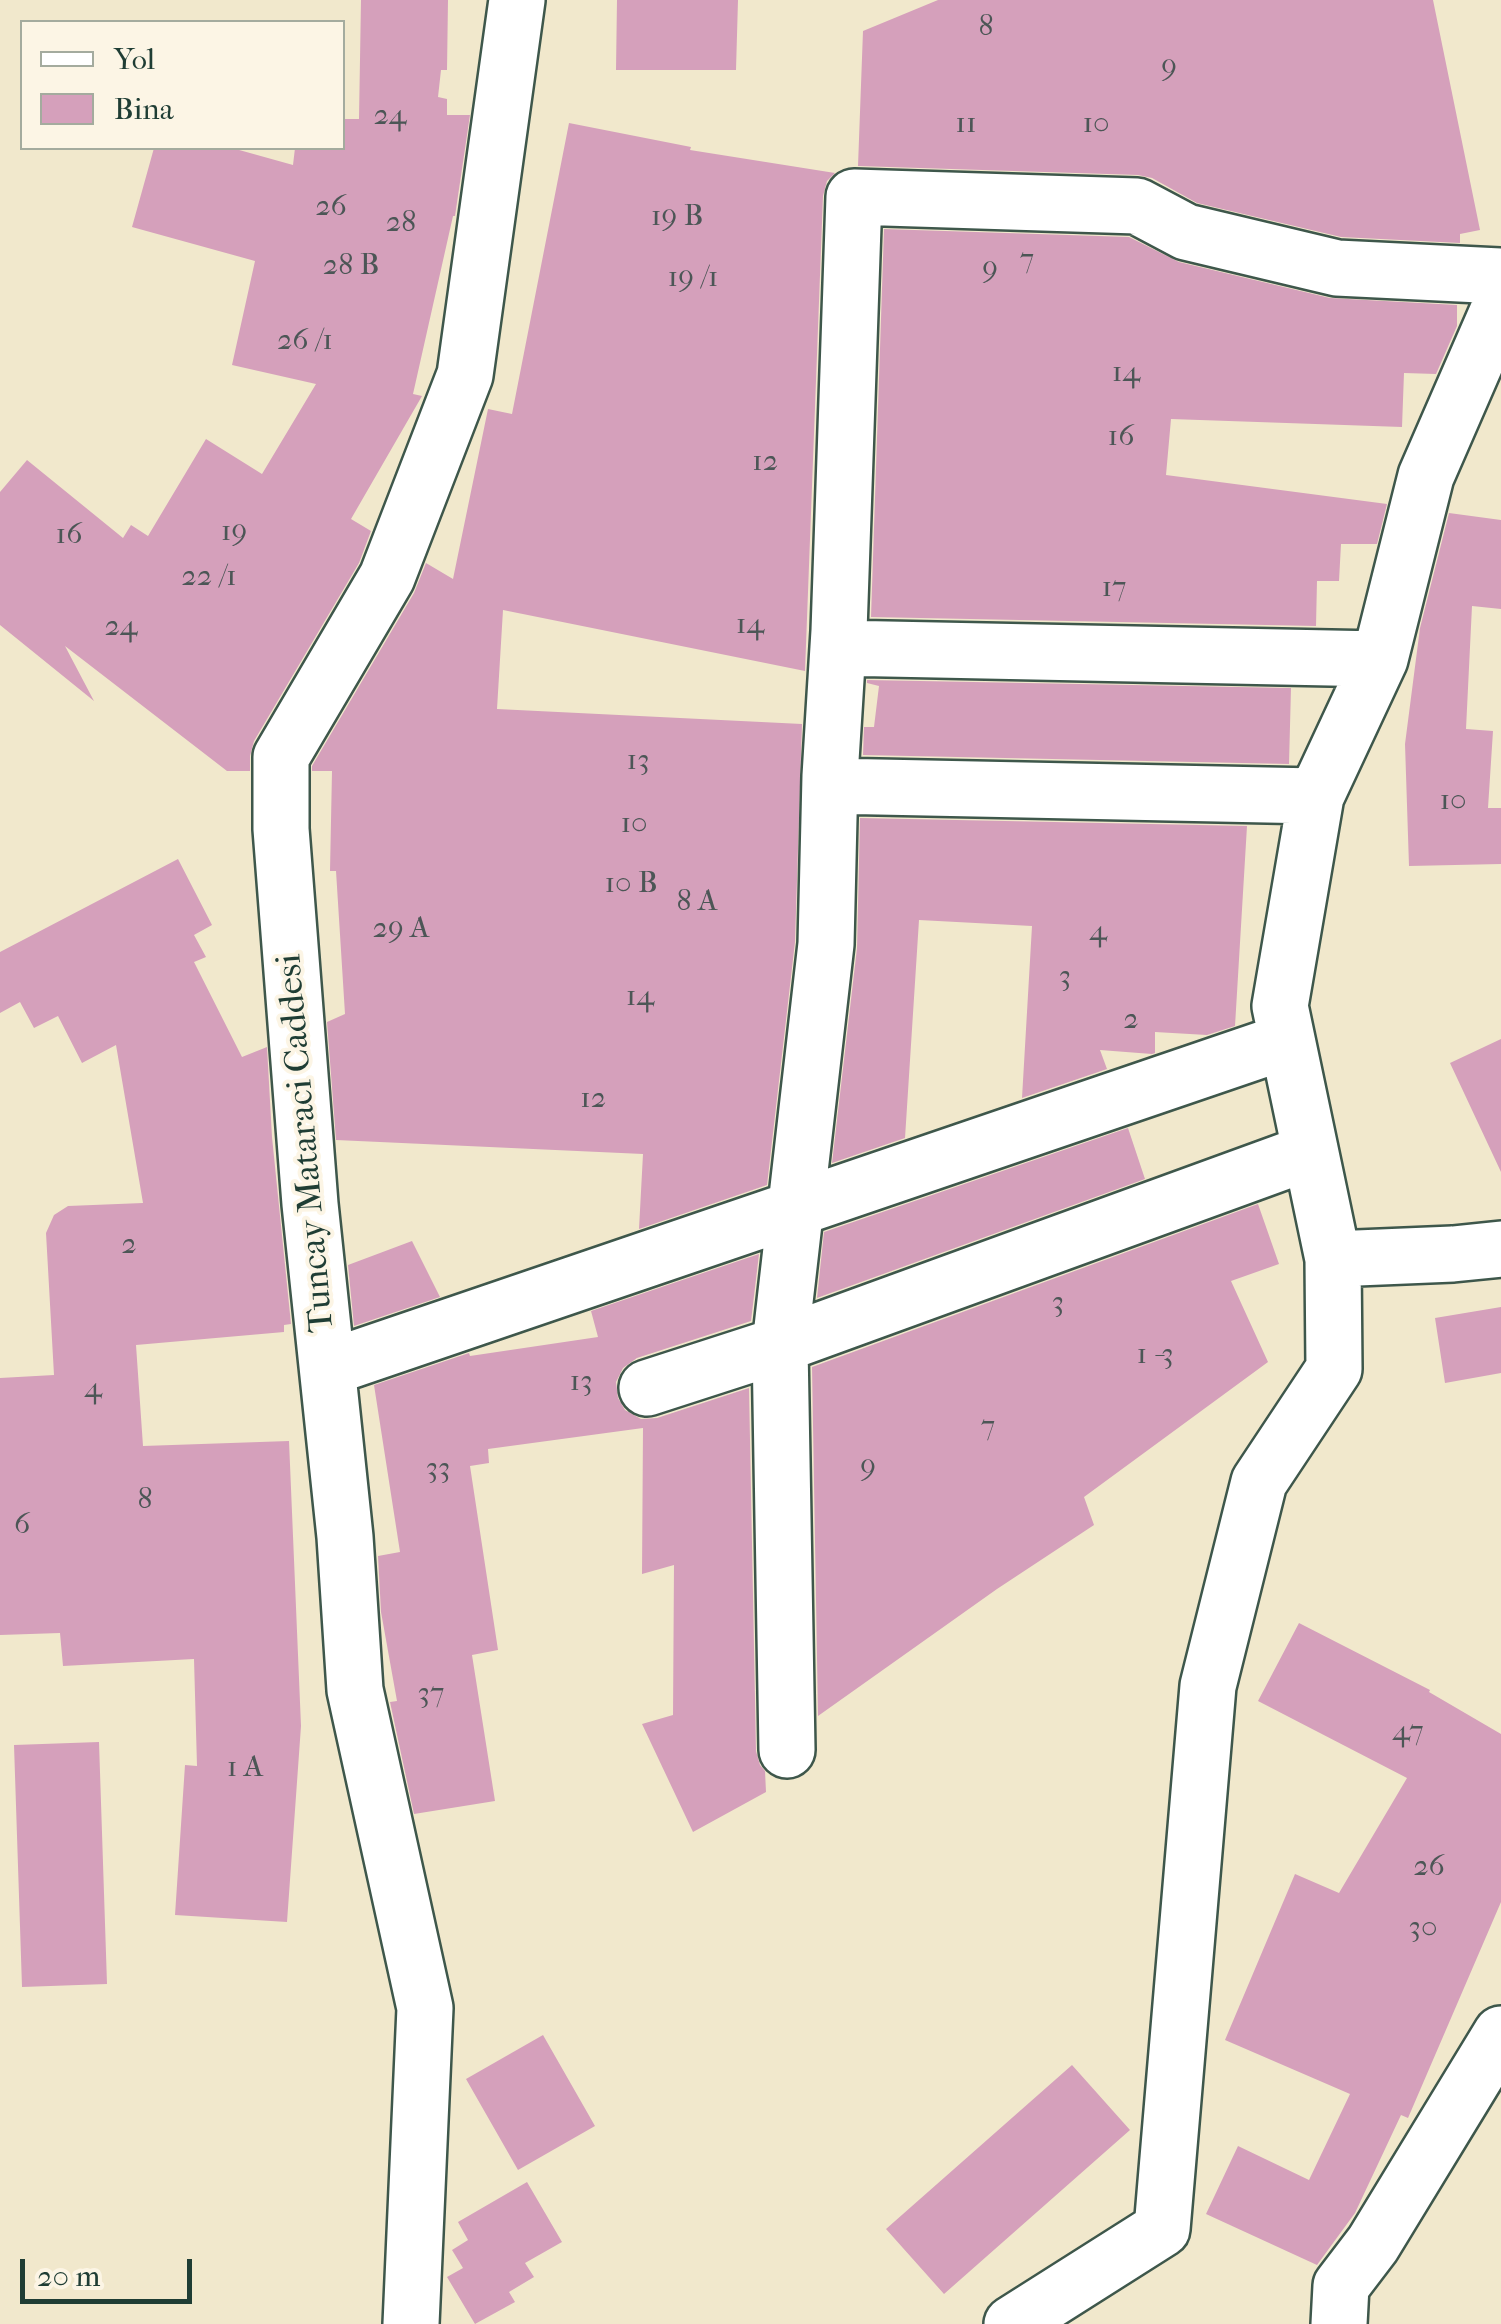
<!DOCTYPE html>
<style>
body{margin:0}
#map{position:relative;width:1501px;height:2324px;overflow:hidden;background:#f1e8cc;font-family:"IM FELL French Canon",serif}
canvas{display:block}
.legend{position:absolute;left:20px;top:20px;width:325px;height:130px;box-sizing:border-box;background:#fcf5e5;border:2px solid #a4ab9e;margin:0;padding:12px 18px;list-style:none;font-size:30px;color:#1f3d34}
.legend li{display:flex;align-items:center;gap:20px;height:50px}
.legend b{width:50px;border:2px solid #a4ab9e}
.scale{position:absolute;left:20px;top:2259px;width:172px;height:45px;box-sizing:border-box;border:5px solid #1f3d34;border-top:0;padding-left:12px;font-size:30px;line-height:35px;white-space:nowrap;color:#1f3d34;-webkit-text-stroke:8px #fcf5e5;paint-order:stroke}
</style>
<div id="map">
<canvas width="1501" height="2324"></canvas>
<ul class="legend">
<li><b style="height:12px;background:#fff"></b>Yol</li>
<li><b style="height:28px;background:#d5a0bb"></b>Bina</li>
</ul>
<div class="scale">20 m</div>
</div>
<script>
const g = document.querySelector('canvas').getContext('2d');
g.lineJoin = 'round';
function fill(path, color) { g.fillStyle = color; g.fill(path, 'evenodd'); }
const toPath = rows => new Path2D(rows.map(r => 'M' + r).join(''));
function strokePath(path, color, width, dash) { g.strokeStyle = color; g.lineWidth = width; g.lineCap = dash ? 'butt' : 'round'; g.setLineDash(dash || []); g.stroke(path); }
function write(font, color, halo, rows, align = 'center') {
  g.font = font + ' "IM FELL French Canon",serif'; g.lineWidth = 8; g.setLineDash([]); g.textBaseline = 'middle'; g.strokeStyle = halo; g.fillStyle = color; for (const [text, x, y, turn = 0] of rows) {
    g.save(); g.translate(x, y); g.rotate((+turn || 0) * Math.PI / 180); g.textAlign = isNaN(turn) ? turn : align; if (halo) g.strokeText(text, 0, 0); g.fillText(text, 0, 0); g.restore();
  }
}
fill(toPath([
 [361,0,448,0,447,70,441,70,438,97,447,99,447,115,470,115,455,216,453,216,413,394,422,396,351,519,371,531,359,563,254,741,250,756,250,771,227,771,65,646,94,701,0,625,0,492,27,460,123,538,131,525,148,536,206,439,262,474,316,384,232,365,255,261,132,227,154,148,232,148,293,165,295,148,342,148,342,119,359,119],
 [617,0,738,0,736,70,616,70],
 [938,0,1433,0,1480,230,1460,234,1460,243,1341,237,1197,203,1152,178,1138,175,858,166,863,31],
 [569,123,691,147,690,150,835,173,827,181,823,196,805,671,503,610,497,709,802,724,795,942,767,1185,639,1229,643,1154,336,1140,327,1022,345,1014,336,871,330,871,332,771,312,771,312,766,414,593,426,563,453,579,488,409,512,414],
 [884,229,1129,237,1179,262,1330,298,1457,305,1457,326,1436,374,1404,373,1402,427,1171,419,1166,475,1387,504,1377,544,1341,544,1339,581,1317,581,1316,626,871,617],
 [1449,513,1501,520,1501,609,1472,606,1466,729,1493,731,1488,808,1501,808,1501,864,1409,866,1405,744,1420,628],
 [867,680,1291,688,1289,764,863,755,864,727,874,727,879,686,867,683],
 [860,818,1247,826,1235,1026,1207,1035,1155,1032,1155,1053,1152,1054,1100,1050,1107,1069,1022,1098,1032,926,919,920,905,1138,832,1163,857,948],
 [178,859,212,925,194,935,206,957,194,962,242,1057,267,1047,272,1137,291,1324,284,1325,284,1332,136,1345,143,1446,289,1441,301,1726,287,1922,175,1915,185,1765,197,1766,194,1659,63,1666,60,1633,0,1635,0,1378,54,1375,46,1233,54,1215,68,1206,143,1203,116,1045,82,1063,58,1016,34,1028,20,1002,0,1013,0,952],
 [1501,1039,1501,1172,1450,1063],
 [1128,1128,1145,1179,817,1298,824,1232],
 [1258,1204,1279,1264,1231,1281,1268,1362,1084,1497,1094,1525,997,1589,818,1716,812,1367],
 [412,1241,440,1297,354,1326,348,1265],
 [759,1254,751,1321,637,1358,623,1368,616,1382,618,1398,625,1410,641,1419,657,1418,749,1388,756,1751,760,1765,765,1771,766,1792,693,1832,642,1724,673,1715,674,1565,642,1574,643,1428,488,1449,489,1463,470,1466,498,1650,472,1655,495,1801,414,1814,390,1702,397,1701,381,1612,378,1556,400,1552,374,1385,469,1353,470,1356,598,1337,591,1311],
 [1501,1307,1501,1373,1445,1383,1435,1318],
 [1299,1623,1430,1690,1429,1692,1501,1734,1501,1902,1408,2118,1401,2115,1355,2213,1317,2265,1206,2214,1238,2146,1309,2180,1350,2094,1225,2040,1295,1874,1339,1893,1407,1778,1258,1701],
 [99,1742,107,1984,22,1987,14,1745],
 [543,2035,595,2126,518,2170,466,2079],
 [1072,2065,1130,2130,944,2294,886,2229],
 [527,2182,562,2242,525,2263,534,2277,509,2292,515,2302,475,2324,447,2277,463,2268,452,2250,468,2240,458,2222]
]), '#d5a0bb');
const street = toPath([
 [838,648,1380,659],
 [830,786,1316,796],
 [1333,1259,1453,1254,1501,1249],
 [328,1368,1287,1041],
 [647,1388,780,1345,1310,1152],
 [787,1750,780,1345,826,944,830,776,839,631,854,197,1137,206,1186,232,1337,268,1501,276],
 [411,2324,425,2008,355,1690,345,1537,310,1204,281,829,281,757,387,577,465,375,517,0],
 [1012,2324,1162,2229,1208,1686,1259,1482,1334,1369,1333,1259,1280,1006,1316,796,1380,659,1426,476,1501,304],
 [1339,2324,1341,2286,1373,2244,1501,2034]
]);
strokePath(street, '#3e574b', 60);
strokePath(street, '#fff', 55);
write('30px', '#4c5656', null, [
 ["8",986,28],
 ["9",1169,68],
 ["24",390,117],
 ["11",966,125],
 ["10",1096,125],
 ["26",331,208],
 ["19 B",677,218],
 ["28",401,224],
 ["7",1027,261],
 ["28 B",351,267],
 ["9",990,270],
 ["19 /1",693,279],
 ["26 /1",305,342],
 ["14",1126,374],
 ["16",1121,438],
 ["12",765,463],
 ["19",234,533],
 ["16",69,536],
 ["22 /1",209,578],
 ["17",1114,589],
 ["14",750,626],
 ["24",121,628],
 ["13",638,762],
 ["10",1453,802],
 ["10",634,825],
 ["10 B",631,885],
 ["8 A",697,903],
 ["29 A",401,930],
 ["4",1098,933],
 ["3",1065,978],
 ["14",640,998],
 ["2",1131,1021],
 ["12",593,1100],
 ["2",129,1246],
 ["3",1058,1304],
 ["1 -3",1155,1356],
 ["13",581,1383],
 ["4",93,1390],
 ["7",988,1428],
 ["9",868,1468],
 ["33",438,1470],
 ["8",145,1501],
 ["6",22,1526],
 ["37",431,1695],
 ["47",1408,1733],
 ["1 A",245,1769],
 ["26",1429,1868],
 ["30",1423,1929]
]);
write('35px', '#1f3d34', '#fcf5e5', [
 ["Tuncay Mataraci Caddesi",307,1143,-95]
]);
</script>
